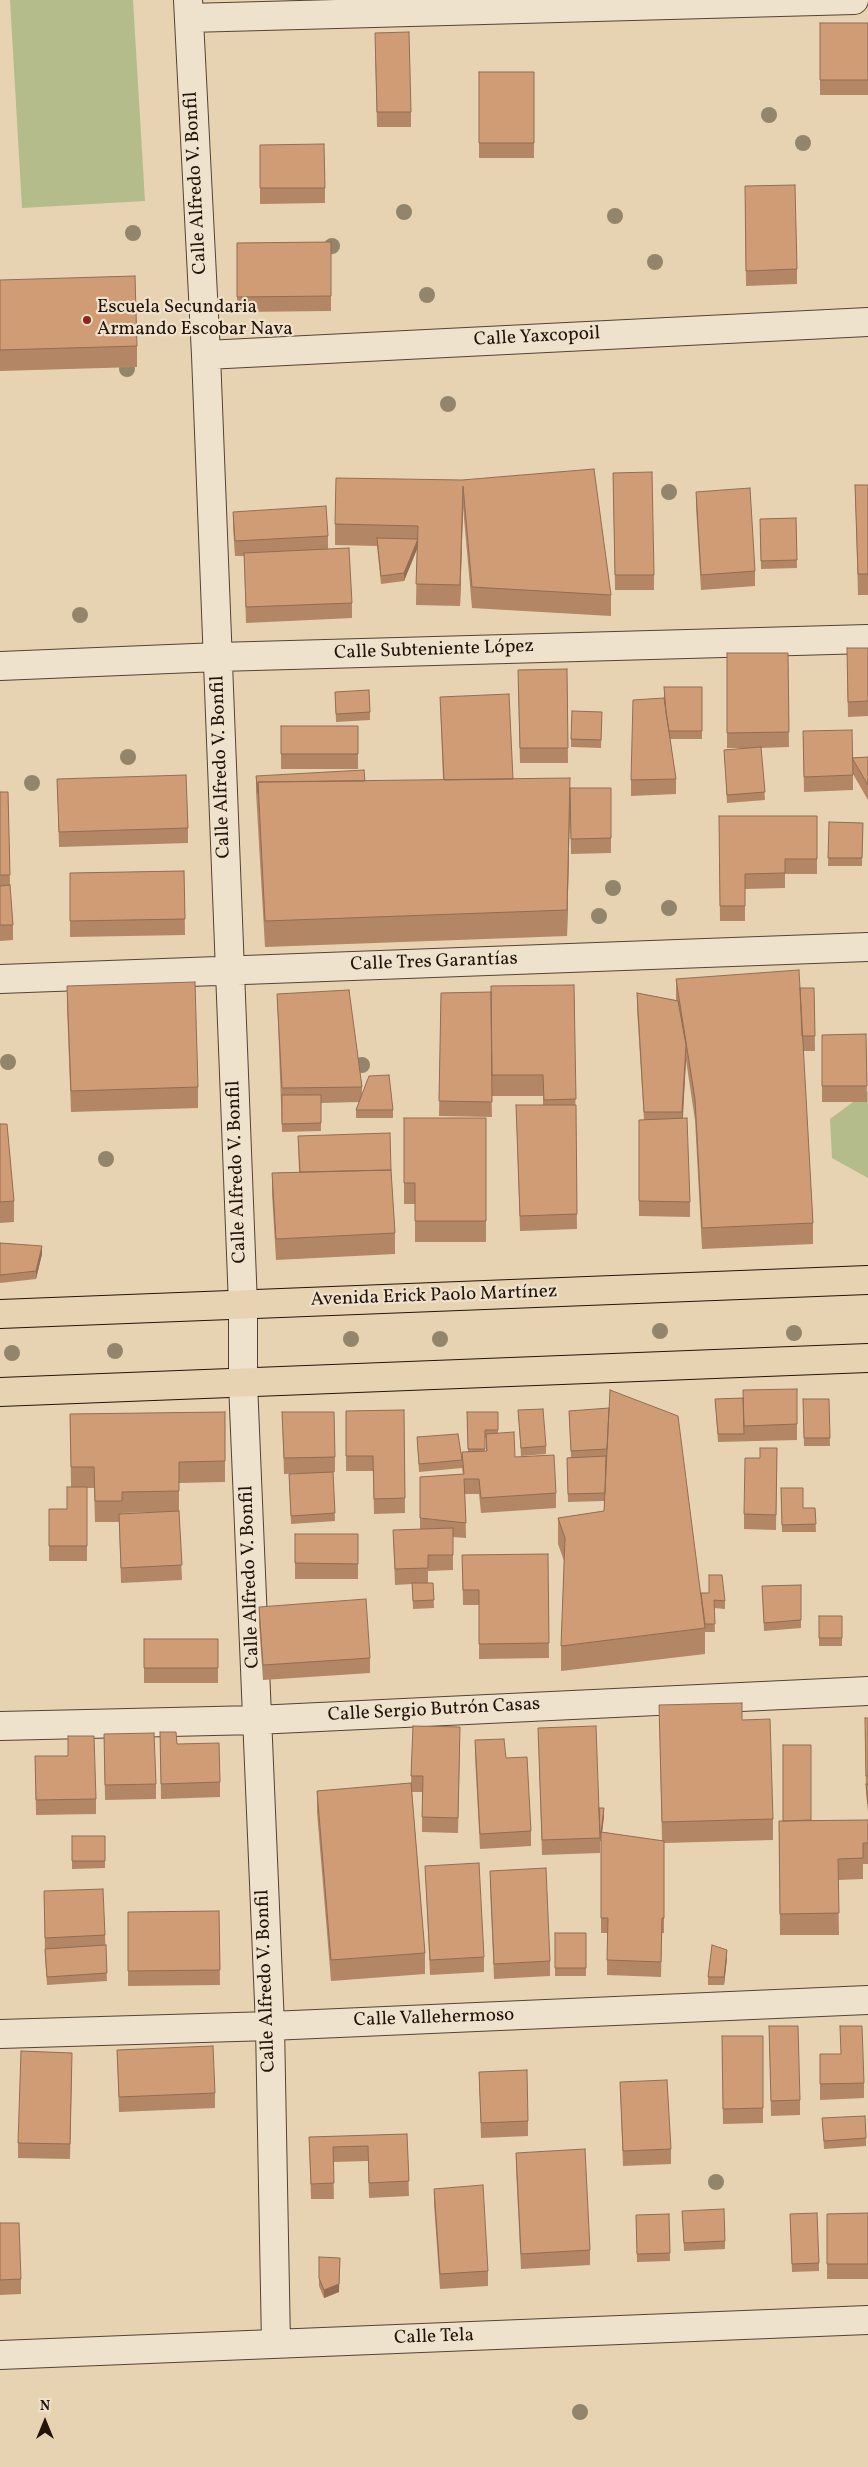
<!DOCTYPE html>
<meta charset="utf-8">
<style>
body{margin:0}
#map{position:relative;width:868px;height:2467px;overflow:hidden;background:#e7d3b1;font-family:Vollkorn,serif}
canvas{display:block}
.north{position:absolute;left:20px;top:2397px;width:50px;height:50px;-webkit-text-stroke:4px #efe2cc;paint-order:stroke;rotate:0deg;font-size:14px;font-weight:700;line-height:20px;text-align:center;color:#23130a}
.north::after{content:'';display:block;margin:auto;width:18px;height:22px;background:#23130a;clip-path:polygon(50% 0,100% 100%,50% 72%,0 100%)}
</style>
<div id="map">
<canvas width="868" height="2467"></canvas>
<div class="north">N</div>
</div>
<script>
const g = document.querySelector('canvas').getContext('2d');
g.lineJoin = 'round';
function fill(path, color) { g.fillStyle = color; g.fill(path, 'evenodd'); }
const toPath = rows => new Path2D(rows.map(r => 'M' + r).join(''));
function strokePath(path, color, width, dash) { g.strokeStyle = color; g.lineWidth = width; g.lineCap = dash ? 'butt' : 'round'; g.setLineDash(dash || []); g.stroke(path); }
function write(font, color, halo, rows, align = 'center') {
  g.font = font + ' Vollkorn,serif'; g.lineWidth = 4.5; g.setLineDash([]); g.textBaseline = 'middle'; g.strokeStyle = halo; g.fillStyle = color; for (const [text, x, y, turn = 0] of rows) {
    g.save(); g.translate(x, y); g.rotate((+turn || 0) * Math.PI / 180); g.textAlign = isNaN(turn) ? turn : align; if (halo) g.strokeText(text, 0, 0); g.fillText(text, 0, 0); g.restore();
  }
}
fill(toPath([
 [10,0,133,0,145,201,22,208],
 [868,1091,868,1178,832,1158,830,1119]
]), '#b5bc8c');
const minor = toPath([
 [188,0,206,355,243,1305,243,1383,270,2026,276,2344],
 [189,18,854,0],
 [206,355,868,322],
 [0,666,218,657,868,639],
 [0,979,868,947],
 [0,1726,256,1720,868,1691],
 [0,2034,270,2026,868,2000],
 [0,2355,868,2320]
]);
const major = toPath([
 [0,1314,868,1280],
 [0,1392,868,1358]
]);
strokePath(minor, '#544334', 30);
strokePath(major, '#23130a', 30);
strokePath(minor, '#efe2cc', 28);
strokePath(major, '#e7d3b1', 28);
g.fillStyle = '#93856b';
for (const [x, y] of [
 [769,115],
 [803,143],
 [404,212],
 [615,216],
 [133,233],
 [332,246],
 [655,262],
 [427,295],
 [127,369],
 [448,404],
 [669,492],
 [80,615],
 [128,757],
 [32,783],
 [613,888],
 [669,908],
 [599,916],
 [8,1062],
 [362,1065],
 [106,1159],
 [660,1331],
 [794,1333],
 [351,1339],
 [440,1339],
 [115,1351],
 [12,1353],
 [716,2182],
 [580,2412]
]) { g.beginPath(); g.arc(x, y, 8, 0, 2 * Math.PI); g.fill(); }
fill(toPath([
 [820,23,868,23,868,95,820,95],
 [375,48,411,112,411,127,377,127],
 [479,72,534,72,534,158,479,158],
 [260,145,325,188,325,203,260,204],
 [745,201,797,269,797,284,746,286],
 [331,242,331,311,237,312,237,243],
 [0,280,137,346,137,367,0,371],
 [613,473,654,575,654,590,615,590],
 [462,480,611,595,611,616,472,608,463,507,460,606,416,605,417,548,404,581,381,584,377,546,335,545,335,524],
 [855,485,868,485,868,595,858,595],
 [696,492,755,571,755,586,701,590,696,507],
 [233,512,328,536,328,549,352,603,352,618,246,623,244,556,235,556,233,527],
 [796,518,797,568,761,569,760,519],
 [868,648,868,716,848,717,847,663],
 [727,653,788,653,789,747,761,748,765,800,727,803,724,750,750,748,727,748],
 [567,669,568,763,520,763,518,685],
 [664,687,702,687,702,739,670,739,676,779,676,794,631,796,631,780,664,702],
 [335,692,370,712,370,720,336,722],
 [440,697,513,779,570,788,611,788,611,853,571,854,570,804,567,936,265,947,256,792,256,776,365,781,443,780],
 [602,720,601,748,571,747,571,739],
 [281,726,358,726,358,769,281,769],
 [803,731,852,758,868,757,868,800,853,774,853,790,804,792],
 [57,779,188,828,188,843,59,847],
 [0,792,8,792,10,885,13,925,13,940,0,941],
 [719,816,817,816,817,874,785,874,785,888,745,889,745,921,720,921],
 [829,822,863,823,862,866,828,866],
 [184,871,185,935,70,937,70,873],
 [676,979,800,988,814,988,815,1051,803,1051,813,1223,813,1244,702,1249,695,1120,686,1060,683,1118,690,1202,690,1217,639,1216,639,1120,644,1120,637,1008,637,993,676,1000],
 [574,985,577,1229,520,1231,516,1105,543,1105,543,1096,492,1096,491,1072,492,1117,439,1116,441,993,491,992],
 [67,986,198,1087,198,1108,71,1112,67,1007],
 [277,994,362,1087,362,1095,393,1110,393,1118,356,1118,356,1110,359,1102,321,1103,321,1131,282,1132],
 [866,1034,867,1102,822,1102,822,1035],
 [404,1118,486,1118,486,1242,415,1242,415,1204,404,1204],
 [0,1124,14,1201,14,1222,0,1223],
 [298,1136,391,1170,395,1233,395,1254,276,1260,272,1194,272,1173,299,1172],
 [0,1243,42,1254,36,1279,0,1283],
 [797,1389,797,1440,718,1442,715,1399,743,1398],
 [803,1399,829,1399,830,1446,804,1446],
 [609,1408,701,1593,725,1601,725,1609,714,1608,715,1632,705,1632,705,1654,561,1671,561,1646,564,1561,558,1544,558,1518,604,1511,604,1501,568,1502,567,1458,571,1457,569,1411],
 [404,1410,405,1513,374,1514,373,1471,346,1471,346,1411],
 [518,1410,546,1446,546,1454,521,1456],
 [225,1412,225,1482,179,1483,179,1511,182,1580,121,1583,119,1522,95,1522,94,1488,87,1488,87,1561,49,1561,49,1509,67,1509,71,1487,70,1414],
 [157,1512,122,1514,122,1513],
 [282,1412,335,1457,335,1472,333,1472,335,1521,291,1524,289,1474,314,1473,284,1474],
 [467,1412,498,1412,498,1433,515,1457,556,1493,556,1508,481,1513,479,1494,465,1494,466,1538,453,1537,453,1570,428,1571,428,1583,433,1583,434,1608,413,1609,412,1584,395,1585,393,1530,420,1529,420,1477,463,1474,462,1468,419,1472,417,1437,462,1460,462,1452,468,1452],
 [485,1438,486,1438,486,1451,485,1451],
 [777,1448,776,1530,744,1529,744,1514,760,1458],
 [781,1488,803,1508,815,1508,816,1532,782,1532],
 [295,1534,358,1534,358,1579,295,1579],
 [548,1554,549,1658,479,1659,479,1605,463,1605,462,1555],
 [801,1585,801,1628,764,1631,762,1586],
 [259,1607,370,1658,370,1673,263,1680,259,1623],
 [819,1616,842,1616,842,1646,819,1646],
 [144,1639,218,1639,218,1683,144,1683],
 [659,1705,742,1720,773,1819,773,1840,664,1843,664,1933,662,1933,661,1977,607,1975,607,1933,601,1933,601,1841,600,1841,600,1853,542,1855,538,1728,599,1808,604,1816,602,1832,662,1841],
 [868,1718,868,1812,866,1792,865,1734],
 [413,1726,460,1742,458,1833,422,1832,422,1792,412,1792,425,1953,425,1974,331,1981,317,1812,317,1791,411,1783],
 [160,1732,177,1744,220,1782,220,1797,161,1799],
 [104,1734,156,1784,156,1799,105,1800],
 [475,1740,531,1831,531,1846,480,1849,475,1756],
 [35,1756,68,1756,96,1799,96,1814,36,1815],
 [868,1820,868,1864,863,1864,863,1879,838,1880,839,1935,780,1935,779,1821],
 [72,1836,105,1836,105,1868,72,1869],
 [425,1866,484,1957,484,1972,430,1975],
 [490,1871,550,1961,550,1976,494,1979,490,1886],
 [44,1891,105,1935,107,1981,47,1985,45,1957],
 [219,1911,220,1985,128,1986,128,1912],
 [555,1933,586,1933,586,1976,555,1976],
 [727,1958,724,1985,708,1985,708,1977],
 [769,2026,800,2100,800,2115,771,2116],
 [722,2036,763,2036,763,2123,723,2124],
 [117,2050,215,2093,215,2108,119,2112],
 [820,2054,840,2054,864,2083,864,2098,820,2100],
 [72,2068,70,2159,18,2158,18,2143],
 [479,2072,528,2121,528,2136,481,2138],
 [620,2082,671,2149,671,2164,623,2166],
 [822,2118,866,2138,866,2146,824,2149],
 [407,2134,409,2196,369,2198,368,2161,333,2162,334,2199,311,2199,309,2137],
 [516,2153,590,2250,590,2265,521,2269,516,2168],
 [434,2189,488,2271,488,2286,440,2289,434,2204],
 [682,2211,725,2241,725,2249,684,2251],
 [868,2213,868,2279,827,2279,827,2214],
 [669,2214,670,2261,637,2262,636,2215],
 [790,2214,819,2263,819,2271,792,2272],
 [0,2223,21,2279,21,2294,0,2295],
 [319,2257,339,2292,324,2298,319,2286]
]), '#b38665');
fill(toPath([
 [463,486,463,507,460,606,460,585],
 [418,539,418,547,404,581,404,573],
 [570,778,570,804,567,936,567,910],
 [686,1045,686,1060,682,1127,682,1112],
 [42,1246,42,1254,36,1279,36,1271],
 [604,1808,604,1816,601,1841,601,1833],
 [727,1950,727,1958,724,1985,724,1977],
 [340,2258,339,2292,324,2298,324,2290]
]), '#926d53');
const building = toPath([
 [820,23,868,23,868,80,820,80,820,23],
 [409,32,411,112,377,112,375,33,409,32],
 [479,72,534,72,534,143,479,143,479,72],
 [324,144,325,188,260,188,260,145,324,144],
 [795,185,797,269,746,271,745,186,795,185],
 [331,242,331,296,237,297,237,243,331,242],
 [135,276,137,346,0,350,0,280,135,276],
 [594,469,611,595,472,587,463,486,460,585,416,584,418,526,335,524,336,478,462,480,594,469],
 [652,472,654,575,615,575,613,473,652,472],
 [855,485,868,485,868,574,858,574,855,485],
 [750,488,755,571,701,575,696,492,750,488],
 [326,506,328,536,235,541,233,512,326,506],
 [796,518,797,560,761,561,760,519,796,518],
 [377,538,418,539,404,573,381,576,377,538],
 [349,548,352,603,246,607,244,553,349,548],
 [847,648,868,648,868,701,848,702,847,648],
 [727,653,788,653,789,732,727,733,727,653],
 [567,669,568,748,520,748,518,670,567,669],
 [664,687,702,687,702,731,669,731,666,713,664,687],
 [369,690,370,712,336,714,335,692,369,690],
 [509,694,513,779,444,780,440,697,509,694],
 [664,698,676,779,631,780,633,700,664,698],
 [572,711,602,712,601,740,571,739,572,711],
 [281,726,358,726,358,754,281,754,281,726],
 [852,730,853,775,804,777,803,731,852,730],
 [761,747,765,792,727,795,724,750,761,747],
 [868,757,868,785,852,758,868,757],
 [364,770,365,781,258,782,258,793,256,776,364,770],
 [186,775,188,828,59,832,57,779,186,775],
 [570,778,567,910,265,921,258,782,570,778],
 [570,788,611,788,611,838,571,839,570,788],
 [0,792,8,792,10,875,0,875,0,792],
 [719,816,817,816,817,859,785,859,785,873,745,874,745,906,720,906,719,816],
 [829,822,863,823,862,858,828,858,829,822],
 [184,871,185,919,70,921,70,873,184,871],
 [10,885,13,925,0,925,0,886,10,885],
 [799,970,813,1223,702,1228,695,1099,676,979,799,970],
 [195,982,198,1087,71,1091,67,986,195,982],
 [574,985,576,1099,544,1100,543,1075,492,1075,491,986,574,985],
 [800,988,814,988,815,1036,802,1036,800,988],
 [349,990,362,1087,282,1088,277,994,349,990],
 [491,992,492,1102,439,1101,441,993,491,992],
 [637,993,678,1001,686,1045,682,1112,644,1112,637,993],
 [866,1034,867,1086,822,1086,822,1035,866,1034],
 [389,1075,393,1110,356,1110,369,1076,389,1075],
 [282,1095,321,1095,321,1123,282,1124,282,1095],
 [516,1105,576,1105,577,1214,520,1216,516,1105],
 [404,1118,486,1118,486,1221,415,1221,415,1183,404,1183,404,1118],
 [687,1118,690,1202,639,1201,639,1120,687,1118],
 [0,1124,7,1124,14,1201,0,1202,0,1124],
 [390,1133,391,1170,300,1172,298,1136,390,1133],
 [391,1170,395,1233,276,1239,272,1173,391,1170],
 [0,1243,42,1246,36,1271,0,1275,0,1243],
 [797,1389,797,1424,744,1426,743,1390,797,1389],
 [610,1390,678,1416,705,1628,561,1646,565,1538,558,1518,604,1511,610,1390],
 [743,1398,744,1434,718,1434,715,1399,743,1398],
 [803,1399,829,1399,830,1438,804,1438,803,1399],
 [609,1408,607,1449,571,1451,569,1411,609,1408],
 [543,1409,546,1446,521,1448,518,1410,543,1409],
 [404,1410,405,1498,374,1499,373,1456,346,1456,346,1411,404,1410],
 [225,1412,225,1461,179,1462,179,1491,122,1492,122,1501,95,1501,94,1467,71,1467,70,1414,225,1412],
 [282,1412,334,1412,335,1457,284,1458,282,1412],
 [467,1412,498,1412,498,1430,485,1430,485,1449,468,1449,467,1412],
 [514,1432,515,1457,554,1455,556,1493,481,1498,479,1479,464,1479,466,1523,420,1518,420,1477,464,1474,462,1452,487,1451,486,1434,514,1432],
 [458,1434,462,1460,419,1464,417,1437,458,1434],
 [760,1448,777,1448,776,1515,744,1514,745,1458,760,1458,760,1448],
 [606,1456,605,1493,568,1494,567,1458,606,1456],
 [333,1472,335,1513,291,1516,289,1474,333,1472],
 [67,1487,87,1487,87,1546,49,1546,49,1509,67,1509,67,1487],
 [781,1488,803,1488,803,1508,815,1508,816,1524,782,1525,781,1488],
 [179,1511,182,1565,121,1568,119,1514,179,1511],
 [453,1528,453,1555,428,1555,428,1568,395,1569,393,1530,453,1528],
 [295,1534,358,1534,358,1564,295,1563,295,1534],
 [548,1554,549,1643,479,1644,479,1590,463,1590,462,1555,548,1554],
 [709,1575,722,1575,725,1601,714,1600,715,1624,705,1624,701,1593,709,1593,709,1575],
 [412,1583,433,1583,434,1600,413,1601,412,1583],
 [801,1585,801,1620,764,1623,762,1586,801,1585],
 [366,1599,370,1658,263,1665,259,1607,366,1599],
 [819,1616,842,1616,842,1638,819,1638,819,1616],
 [144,1639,218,1639,218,1668,144,1668,144,1639],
 [742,1703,742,1720,770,1719,773,1819,662,1822,659,1705,742,1703],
 [865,1718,868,1718,868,1776,866,1776,865,1718],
 [413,1726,460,1727,458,1818,422,1817,423,1776,411,1776,413,1726],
 [596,1726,600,1838,542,1840,538,1728,596,1726],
 [160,1732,176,1732,177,1744,219,1743,220,1782,161,1784,160,1732],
 [154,1733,156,1784,105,1785,104,1734,154,1733],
 [68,1736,94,1736,96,1799,36,1800,35,1756,68,1756,68,1736],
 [504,1739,506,1758,527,1757,531,1831,480,1834,475,1740,504,1739],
 [783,1745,811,1745,811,1820,783,1821,783,1745],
 [411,1783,425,1953,331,1960,317,1791,411,1783],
 [866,1784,868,1784,868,1804,866,1784],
 [599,1808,604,1808,601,1833,600,1833,599,1808],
 [868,1820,868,1843,863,1843,863,1858,838,1859,839,1913,780,1914,779,1821,868,1820],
 [601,1832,664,1841,664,1918,662,1918,661,1962,607,1960,608,1918,601,1918,601,1832],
 [72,1836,105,1836,105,1861,72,1861,72,1836],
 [479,1863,484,1957,430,1960,425,1866,479,1863],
 [546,1868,550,1961,494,1964,490,1871,546,1868],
 [103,1889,105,1935,45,1938,44,1891,103,1889],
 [219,1911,220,1970,128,1971,128,1912,219,1911],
 [555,1933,586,1933,586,1968,555,1968,555,1933],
 [106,1945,107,1973,47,1977,45,1949,106,1945],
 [712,1945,727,1950,724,1977,708,1977,712,1945],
 [769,2026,798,2026,800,2100,771,2101,769,2026],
 [840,2026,862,2026,864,2083,820,2084,820,2054,841,2054,840,2026],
 [722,2036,763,2036,763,2108,723,2109,722,2036],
 [213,2046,215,2093,119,2097,117,2050,213,2046],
 [21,2051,72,2053,70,2144,18,2143,21,2051],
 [527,2070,528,2121,481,2123,479,2072,527,2070],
 [667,2080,671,2149,623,2151,620,2082,667,2080],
 [865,2116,866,2138,824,2141,822,2118,865,2116],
 [407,2134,409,2181,369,2183,368,2146,333,2147,334,2183,311,2184,309,2137,407,2134],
 [585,2149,590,2250,521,2254,516,2153,585,2149],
 [483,2185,488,2271,440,2274,434,2189,483,2185],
 [724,2209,725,2241,684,2243,682,2211,724,2209],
 [817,2213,819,2263,792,2264,790,2214,817,2213],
 [868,2213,868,2264,827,2264,827,2214,868,2213],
 [669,2214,670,2253,637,2254,636,2215,669,2214],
 [0,2223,19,2223,21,2279,0,2280,0,2223],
 [319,2257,340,2258,339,2284,324,2290,319,2278,319,2257]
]);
fill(building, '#d09c76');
strokePath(building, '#926d53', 1);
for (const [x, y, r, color] of [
 [87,320,5,"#8f2418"]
]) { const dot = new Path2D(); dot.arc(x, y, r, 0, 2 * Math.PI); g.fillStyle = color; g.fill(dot); strokePath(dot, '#efe2cc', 2); }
write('19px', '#23130a', '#efe2cc', [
 ["Calle Alfredo V. Bonfil",197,183,-93],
 ["Calle Yaxcopoil",537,338,-3],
 ["Calle Subteniente López",434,651,-2],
 ["Calle Alfredo V. Bonfil",222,767,-92],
 ["Calle Tres Garantías",434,963,-2],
 ["Calle Alfredo V. Bonfil",238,1172,-92],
 ["Avenida Erick Paolo Martínez",434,1297,-2],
 ["Calle Alfredo V. Bonfil",251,1577,-92],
 ["Calle Sergio Butrón Casas",434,1711,-3],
 ["Calle Alfredo V. Bonfil",267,1981,-92],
 ["Calle Vallehermoso",434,2019,-2],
 ["Calle Tela",434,2338,-2]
]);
write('19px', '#23130a', '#efe2cc', [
 ["Escuela Secundaria",97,309],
 ["Armando Escobar Nava",97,331]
], 'left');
</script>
